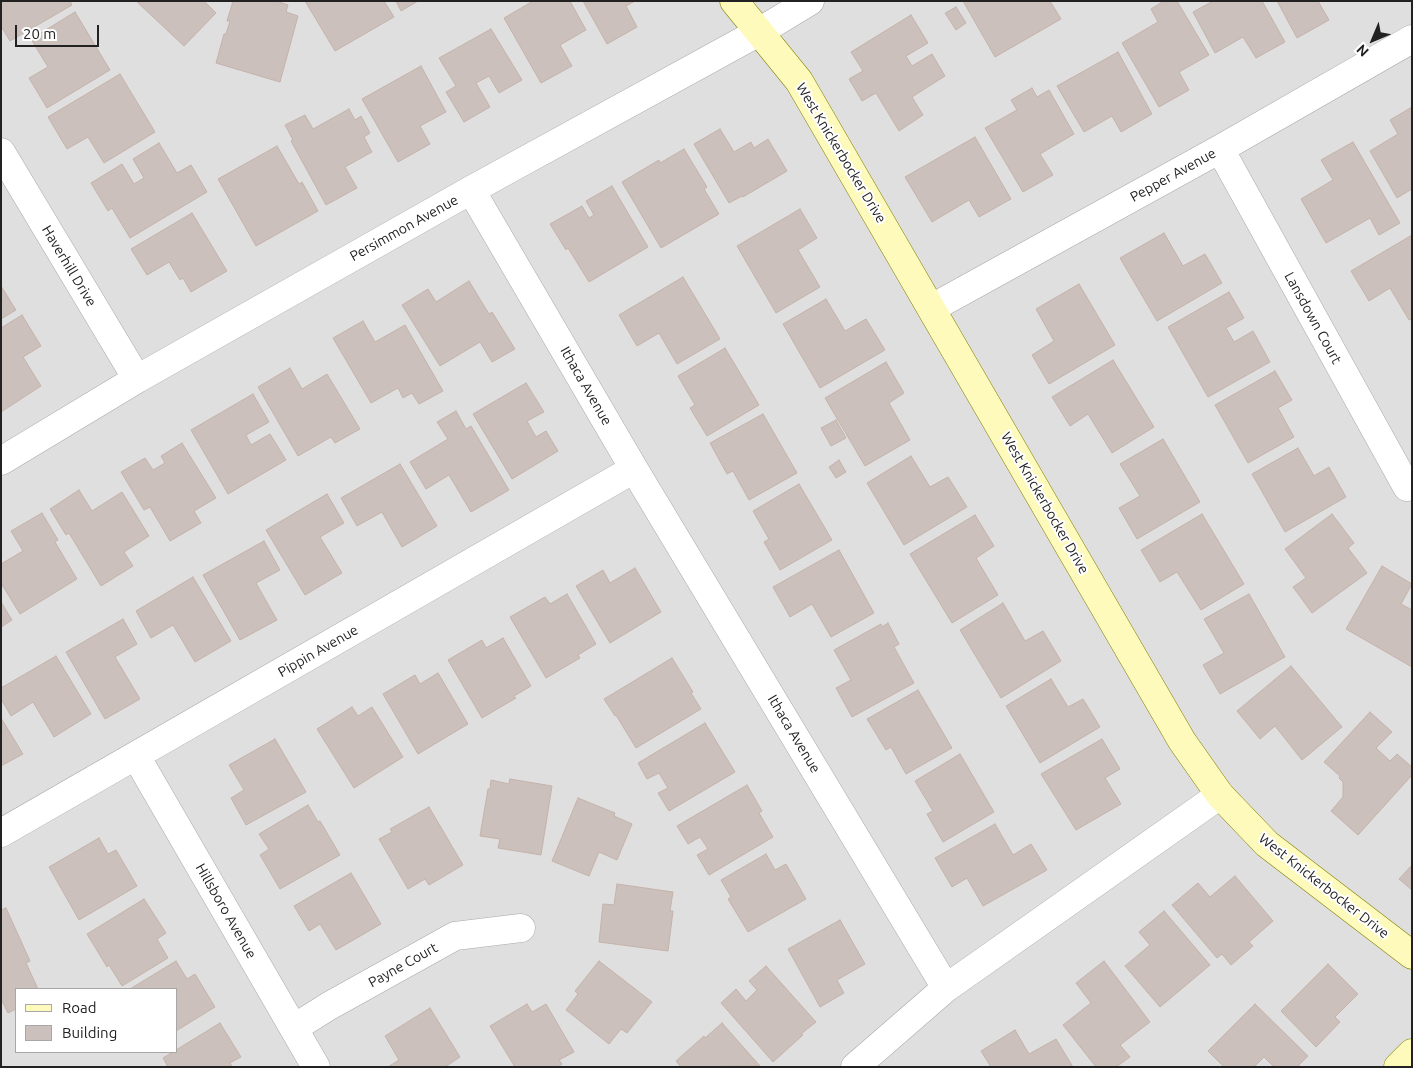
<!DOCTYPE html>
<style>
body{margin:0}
#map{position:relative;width:1413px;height:1068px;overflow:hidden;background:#f2eee8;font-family:Ubuntu,sans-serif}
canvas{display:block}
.frame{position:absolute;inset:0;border:2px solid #222;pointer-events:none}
.legend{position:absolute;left:15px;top:988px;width:162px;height:65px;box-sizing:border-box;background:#fff;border:1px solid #a7a7a7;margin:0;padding:6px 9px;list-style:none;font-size:15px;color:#222}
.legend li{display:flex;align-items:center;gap:10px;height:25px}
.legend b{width:25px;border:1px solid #a7a7a7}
.north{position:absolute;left:1348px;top:15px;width:50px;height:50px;-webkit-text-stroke:4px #fff;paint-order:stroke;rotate:225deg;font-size:14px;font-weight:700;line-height:20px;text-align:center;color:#222}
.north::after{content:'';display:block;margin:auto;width:18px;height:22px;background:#222;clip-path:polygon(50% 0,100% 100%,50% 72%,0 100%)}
.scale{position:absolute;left:15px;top:25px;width:84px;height:22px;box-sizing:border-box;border:2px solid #222;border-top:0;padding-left:6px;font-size:15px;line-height:18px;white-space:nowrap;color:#222;-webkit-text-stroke:4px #fff;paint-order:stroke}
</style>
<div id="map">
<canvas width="1413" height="1068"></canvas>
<div class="frame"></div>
<ul class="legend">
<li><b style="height:6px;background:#fdfabc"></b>Road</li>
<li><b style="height:14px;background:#cbc0bb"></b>Building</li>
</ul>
<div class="north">N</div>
<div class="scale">20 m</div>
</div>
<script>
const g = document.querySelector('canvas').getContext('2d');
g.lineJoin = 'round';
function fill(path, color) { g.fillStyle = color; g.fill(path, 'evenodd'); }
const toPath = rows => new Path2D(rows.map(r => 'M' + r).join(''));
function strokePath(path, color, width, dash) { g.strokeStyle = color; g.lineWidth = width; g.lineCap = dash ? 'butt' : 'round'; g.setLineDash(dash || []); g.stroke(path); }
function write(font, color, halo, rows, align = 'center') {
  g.font = font + ' Ubuntu,sans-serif'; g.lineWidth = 4; g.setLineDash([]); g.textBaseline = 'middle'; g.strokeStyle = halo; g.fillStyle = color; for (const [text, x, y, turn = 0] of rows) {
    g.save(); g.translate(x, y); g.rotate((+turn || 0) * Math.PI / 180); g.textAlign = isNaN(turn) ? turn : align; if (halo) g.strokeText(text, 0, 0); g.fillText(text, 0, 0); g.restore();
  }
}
fill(toPath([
 [1,1,1412,1,1412,1067,1,1067],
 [16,989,176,989,176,1052,16,1052]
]), '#e0dfdf');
const building = toPath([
 [1,1,70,1,72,5,10,41,1,26,1,1],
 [136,1,204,1,216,13,184,46,136,1],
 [233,1,276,1,288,5,286,12,298,16,280,82,216,63,224,34,226,34,230,21,227,21,233,1],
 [305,1,384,1,394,17,335,51,305,1],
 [396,1,418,1,401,11,396,1],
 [533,1,570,1,586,30,560,45,572,66,541,83,504,18,533,1],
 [583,1,635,1,626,6,637,27,607,44,583,1],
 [963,1,1050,1,1061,19,995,57,963,1],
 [1164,1,1177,1,1209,55,1179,72,1189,90,1159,107,1122,43,1158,22,1151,9,1164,1],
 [1213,1,1262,1,1285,42,1256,58,1243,37,1215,53,1193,12,1213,1],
 [1277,1,1318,1,1329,20,1297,38,1277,1],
 [956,7,966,23,956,30,945,13,956,7],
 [75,12,110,70,47,108,29,78,48,67,31,39,75,12],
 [911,15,928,43,906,56,912,66,932,54,945,76,912,97,923,115,899,131,876,93,862,101,849,79,863,71,851,52,911,15],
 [491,29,522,80,499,93,489,76,476,83,490,107,464,122,446,92,456,86,439,58,491,29],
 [1118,52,1152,114,1121,132,1112,116,1084,132,1057,86,1118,52],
 [421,66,446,112,420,126,430,144,398,162,362,99,421,66],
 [120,74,155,132,104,163,88,137,67,149,48,117,120,74],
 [1032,88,1037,97,1049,90,1074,134,1040,154,1053,175,1023,192,985,128,1017,110,1011,100,1032,88],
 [1412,107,1412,189,1397,198,1370,151,1398,134,1390,120,1412,107],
 [349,109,355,120,361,116,370,133,364,137,372,152,345,167,357,188,326,205,291,141,293,140,285,125,305,115,313,129,349,109],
 [720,129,734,152,751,142,754,148,768,139,787,171,743,197,742,196,729,203,694,144,720,129],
 [975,137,1011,199,979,217,969,200,932,222,905,177,975,137],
 [1353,142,1400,223,1379,235,1370,218,1326,243,1301,199,1333,180,1321,160,1353,142],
 [159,143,177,173,191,165,207,192,130,238,112,208,108,211,91,183,122,164,134,184,144,178,133,159,159,143],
 [277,146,299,184,302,182,318,211,256,246,218,179,277,146],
 [684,149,707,187,704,189,719,214,661,248,622,182,659,160,660,163,684,149],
 [612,186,648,247,589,282,568,248,566,250,550,224,582,206,589,218,594,215,586,201,612,186],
 [800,209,817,238,798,250,820,287,776,313,737,246,800,209],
 [192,213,227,271,191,292,183,278,180,280,169,262,147,275,131,249,192,213],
 [1164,233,1183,266,1205,254,1222,283,1157,321,1120,258,1164,233],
 [1412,235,1412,319,1409,320,1390,288,1369,301,1351,271,1412,235],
 [683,277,720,339,677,364,659,333,637,346,619,315,683,277],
 [469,281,489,314,492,312,515,349,492,362,480,342,440,366,402,305,428,289,436,302,469,281],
 [1079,284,1115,345,1049,384,1032,355,1054,341,1036,309,1079,284],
 [1,286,16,310,1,319,1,286],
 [1229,292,1244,318,1226,328,1234,342,1253,331,1270,362,1208,397,1168,327,1229,292],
 [826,299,845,331,866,319,885,350,820,388,783,324,826,299],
 [22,315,41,346,23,357,41,386,1,412,1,328,22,315],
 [363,321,375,342,405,325,443,391,419,404,412,393,403,398,398,388,371,403,333,338,363,321],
 [725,348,759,405,707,436,690,408,695,405,678,376,725,348],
 [1113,360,1154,427,1112,453,1088,414,1070,426,1052,397,1113,360],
 [886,362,904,393,889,403,910,440,865,466,825,398,886,362],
 [290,368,302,389,327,374,360,429,335,443,331,437,298,456,258,387,290,368],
 [1275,371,1292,400,1278,408,1294,437,1248,463,1215,405,1275,371],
 [526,383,544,412,527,421,536,437,546,431,558,451,512,479,473,414,526,383],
 [253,394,269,422,246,435,251,445,270,434,286,460,228,494,191,430,253,394],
 [456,411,466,429,471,426,509,490,471,512,449,475,426,489,410,462,448,439,437,422,456,411],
 [763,414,797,473,749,500,733,471,727,474,710,443,763,414],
 [836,420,846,438,831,446,821,428,836,420],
 [1163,439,1200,502,1137,539,1119,508,1140,496,1120,464,1163,439],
 [182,443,216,498,194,511,201,523,170,541,150,507,144,510,121,472,145,458,153,470,165,463,161,456,182,443],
 [1298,448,1314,476,1329,467,1346,497,1285,532,1252,474,1298,448],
 [911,456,930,487,948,477,967,507,904,545,867,483,911,456],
 [839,460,846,472,836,478,829,467,839,460],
 [400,464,437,526,402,547,382,512,357,526,341,498,400,464],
 [799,484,832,540,780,570,764,542,769,539,753,511,799,484],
 [79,490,92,511,122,492,149,536,124,552,133,566,101,586,69,533,66,535,50,509,79,490],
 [327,494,344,523,320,537,342,573,305,595,266,530,327,494],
 [42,513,58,540,55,542,77,579,20,614,1,583,1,564,23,551,11,531,42,513],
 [1202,514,1244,584,1201,610,1177,572,1160,582,1141,550,1202,514],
 [1332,514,1354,543,1348,548,1367,573,1312,613,1293,587,1306,578,1285,549,1332,514],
 [975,515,994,546,976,558,998,595,952,623,910,554,975,515],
 [264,541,280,570,256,583,277,620,240,640,203,575,264,541],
 [839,550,874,613,831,637,812,604,790,617,773,587,839,550],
 [1382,566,1412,584,1401,604,1412,610,1412,667,1346,629,1382,566],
 [635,568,661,612,610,643,576,586,603,570,610,583,635,568],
 [193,577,231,641,195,662,173,625,151,638,136,611,193,577],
 [567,594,596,644,578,655,580,658,546,678,510,617,545,597,550,604,567,594],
 [1249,594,1285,657,1220,694,1203,665,1224,653,1204,619,1249,594],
 [1,602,12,620,1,627,1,602],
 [1003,603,1025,641,1043,631,1061,661,1001,698,960,630,1003,603],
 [123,619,137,644,115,657,140,699,105,719,66,652,123,619],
 [888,623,899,644,894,647,914,683,852,717,836,688,851,680,834,650,881,624,882,627,888,623],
 [503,638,531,686,514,696,516,698,482,718,448,660,482,640,486,648,503,638],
 [56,656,91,714,54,737,33,702,11,716,1,699,1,688,56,656],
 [672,658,693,692,691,693,701,709,636,748,616,715,615,716,604,699,672,658],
 [1291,666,1342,727,1302,760,1275,726,1260,739,1237,711,1291,666],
 [438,673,468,724,418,754,383,694,415,675,420,684,438,673],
 [1051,679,1068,707,1083,699,1100,727,1040,763,1006,706,1051,679],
 [918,690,952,748,906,774,891,747,886,750,867,719,918,690],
 [352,707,358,716,372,707,403,757,354,788,317,729,352,707],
 [1370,712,1392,732,1376,748,1390,761,1397,754,1412,767,1412,775,1358,835,1331,811,1343,797,1343,782,1339,778,1340,776,1324,762,1370,712],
 [1,718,23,754,1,766,1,718],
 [705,723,735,772,669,811,658,793,668,788,659,773,647,779,638,763,705,723],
 [275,739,306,792,246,825,231,798,244,790,229,765,275,739],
 [1102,739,1120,769,1105,778,1121,804,1076,830,1041,774,1102,739],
 [960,754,994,812,943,842,927,814,933,811,915,781,960,754],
 [510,779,552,786,541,855,498,848,500,839,480,836,488,789,490,789,491,780,509,784,510,779],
 [747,785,762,811,759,813,773,837,709,875,697,855,708,849,700,837,688,844,677,826,747,785],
 [578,798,615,813,614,816,632,824,617,860,599,852,589,876,552,861,578,798],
 [308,805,318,822,320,821,340,855,280,889,260,855,269,849,259,834,308,805],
 [429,807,463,865,429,885,425,879,408,889,379,839,392,832,390,829,429,807],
 [995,824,1013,855,1031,844,1047,870,983,906,967,878,952,887,935,858,995,824],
 [99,838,108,854,116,850,137,886,79,920,49,867,99,838],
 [766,854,775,870,786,864,806,899,748,932,728,899,731,897,721,880,766,854],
 [1412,865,1412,890,1399,879,1412,865],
 [351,873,381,924,336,950,320,924,309,931,294,906,351,873],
 [1235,876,1273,921,1249,942,1253,946,1231,965,1222,954,1217,958,1172,905,1198,883,1210,897,1235,876],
 [617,884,673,892,670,911,673,911,668,951,599,942,603,904,614,905,617,884],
 [144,899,166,933,157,939,168,958,122,986,109,965,107,967,87,934,144,899],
 [6,908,30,961,26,963,38,989,16,989,16,1009,8,1013,1,999,1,910,6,908],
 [1164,911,1210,965,1160,1007,1125,966,1150,945,1139,932,1164,911],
 [840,920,865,964,837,980,844,993,820,1007,788,949,840,920],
 [176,961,187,979,195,974,215,1007,176,1031,176,989,130,989,176,961],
 [599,961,652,1002,627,1033,621,1029,609,1044,566,1010,578,994,575,991,599,961],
 [1104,961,1150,1022,1120,1045,1130,1057,1116,1067,1096,1067,1063,1025,1091,1003,1076,983,1104,961],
 [1328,964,1358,994,1335,1017,1340,1022,1316,1047,1281,1011,1328,964],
 [766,966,816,1022,801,1034,803,1035,773,1062,721,1003,736,989,746,1001,757,990,749,981,766,966],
 [527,1004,532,1012,546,1004,574,1052,559,1060,562,1064,558,1067,515,1067,490,1026,527,1004],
 [1255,1004,1308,1056,1297,1067,1274,1067,1264,1057,1254,1067,1224,1067,1208,1051,1255,1004],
 [430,1008,460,1057,445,1067,388,1067,399,1060,385,1036,430,1008],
 [220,1023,241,1057,230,1063,232,1067,168,1067,163,1058,173,1052,176,1052,176,1050,220,1023],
 [722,1023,760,1066,681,1067,676,1061,704,1036,705,1038,722,1023],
 [1015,1030,1029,1054,1056,1039,1073,1067,991,1067,981,1051,1015,1030]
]);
fill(building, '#cbc0bb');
strokePath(building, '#c5b3aa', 1);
const street = toPath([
 [1220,149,1407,487],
 [1,152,137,379],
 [471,190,634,469,946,988,1220,795],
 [932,308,1220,149,1412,39],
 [1,461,137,379,471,190,759,32,810,1],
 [136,756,316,1067],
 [1,833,634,469],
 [294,1028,329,1006,455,936,521,928],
 [855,1067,946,988]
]);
const secondary = toPath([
 [734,1,799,81,1182,741,1220,795,1267,844,1412,955],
 [1398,1067,1412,1053]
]);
strokePath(street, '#a9a9a9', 29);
strokePath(secondary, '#818200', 29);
strokePath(street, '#fff', 28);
strokePath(secondary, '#fdfabc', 28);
write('14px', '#222', '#fff', [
 ["West Knickerbocker Drive",841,153,59],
 ["Pepper Avenue",1173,175,-29],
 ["Persimmon Avenue",404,228,-29],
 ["Haverhill Drive",69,266,59],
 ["Lansdown Court",1313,318,61],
 ["Ithaca Avenue",586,386,60],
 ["West Knickerbocker Drive",1045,503,60],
 ["Pippin Avenue",318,651,-30],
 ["Ithaca Avenue",794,734,59],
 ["West Knickerbocker Drive",1324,886,38],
 ["Hillsboro Avenue",226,911,60],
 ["Payne Court",403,965,-29]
]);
</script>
